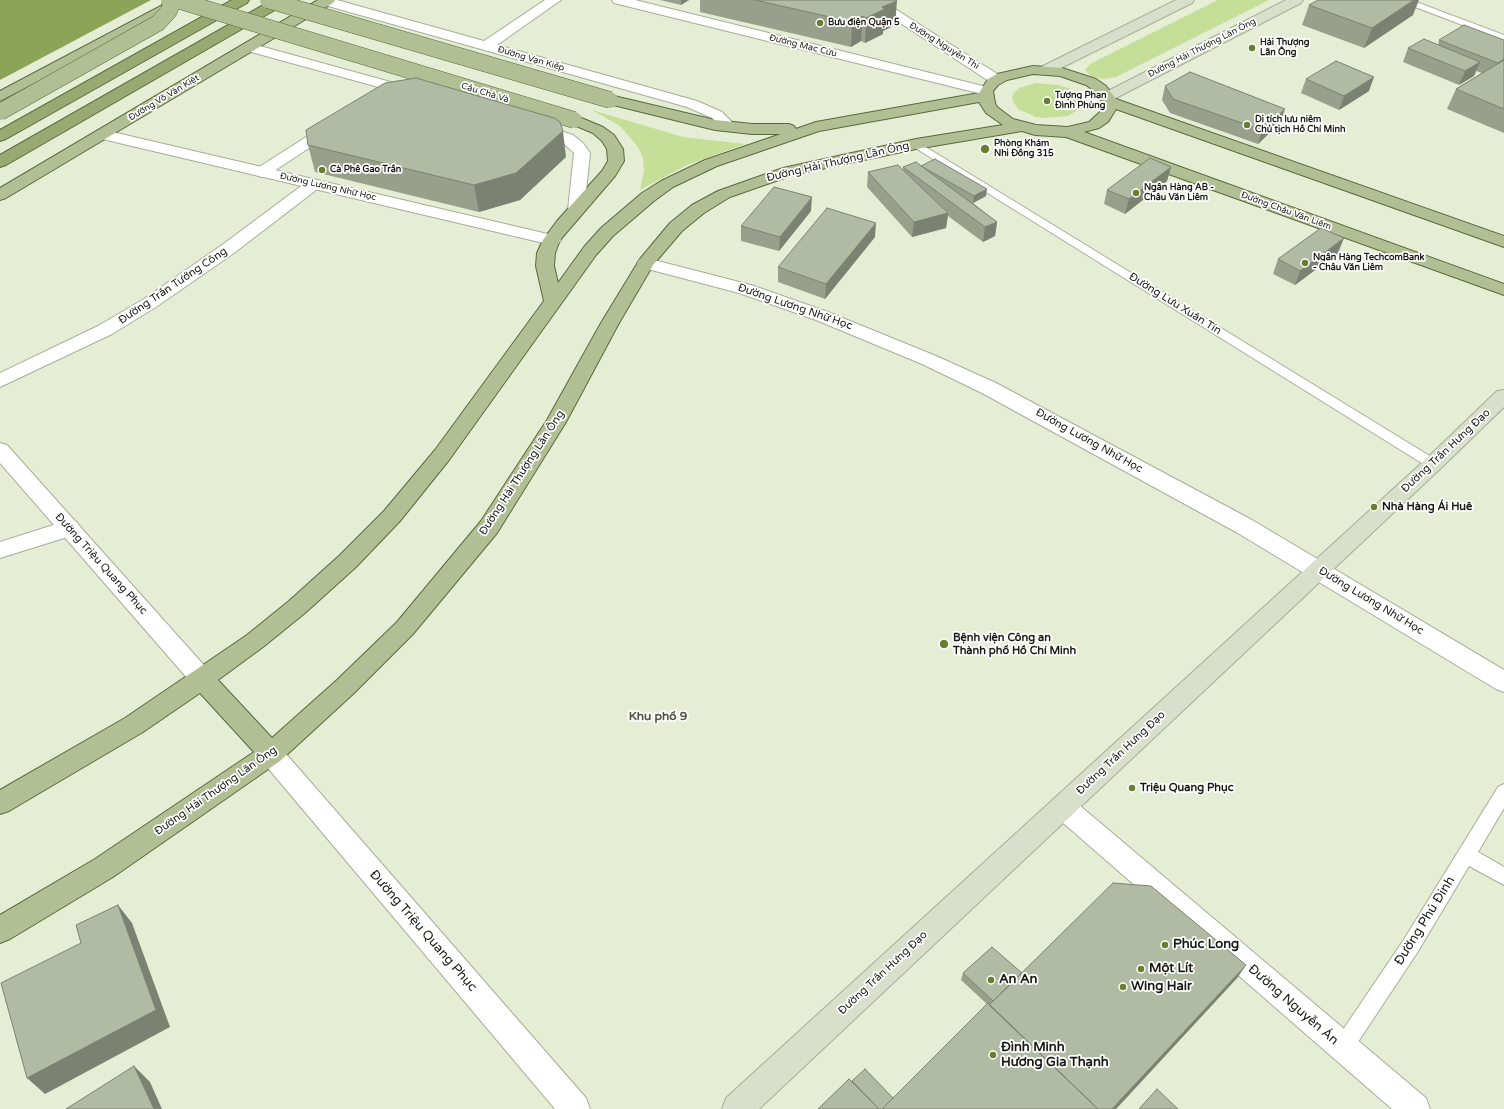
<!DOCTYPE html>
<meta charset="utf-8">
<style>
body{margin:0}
canvas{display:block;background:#e5eed5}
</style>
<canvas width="1504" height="1109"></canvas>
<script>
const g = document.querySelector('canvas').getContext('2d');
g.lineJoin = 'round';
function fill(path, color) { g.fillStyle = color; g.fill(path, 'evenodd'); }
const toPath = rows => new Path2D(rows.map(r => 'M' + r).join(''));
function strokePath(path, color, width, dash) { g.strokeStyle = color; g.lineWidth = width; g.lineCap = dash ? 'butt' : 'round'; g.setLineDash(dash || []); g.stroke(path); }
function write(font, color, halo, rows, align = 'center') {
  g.font = font + ' "Varela Round",sans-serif'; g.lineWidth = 3.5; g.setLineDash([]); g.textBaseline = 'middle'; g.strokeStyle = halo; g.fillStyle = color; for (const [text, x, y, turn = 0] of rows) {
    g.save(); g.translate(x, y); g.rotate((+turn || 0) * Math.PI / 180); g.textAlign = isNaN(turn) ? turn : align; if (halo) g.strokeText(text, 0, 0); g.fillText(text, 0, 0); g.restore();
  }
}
fill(toPath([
 [1218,0,1269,0,1116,77,1103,79,1091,76,1085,70,1090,64],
 [1036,83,1058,85,1068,88,1081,98,1082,103,1081,108,1068,116,1047,118,1036,117,1018,109,1014,103,1012,98,1014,93,1019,88],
 [592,110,683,137,745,144,687,165,640,190,644,171,643,158,638,147,620,126]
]), '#c5de98');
fill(toPath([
 [0,0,151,0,0,80]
]), '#8ba457');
const service = toPath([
 [1397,0,1411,0,1504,35,1504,41,1397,0],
 [916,141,1438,461,1440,464,1438,467,1433,469,1428,467,912,146,911,144,912,142,916,141],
 [1504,784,1504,808,1478,852,1504,867,1504,885,1469,866,1417,953,1350,1054,1343,1057,1336,1054,1333,1047,1336,1040,1403,941,1498,787,1504,784]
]);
const minor = toPath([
 [320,0,337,0,484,41,545,0,561,0,497,45,697,101,722,112,737,127,734,130,724,130,712,118,687,107,321,4,320,0],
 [249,43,416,89,418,92,416,95,411,96,244,50,242,47,244,44,249,43],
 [333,121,338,123,341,126,338,129,268,175,262,177,256,175,254,172,256,169,328,123,333,121],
 [535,123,573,135,583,143,590,153,584,210,582,214,576,215,570,214,568,210,574,153,561,141,530,131,527,128,530,125,535,123],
 [314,179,320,181,322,184,320,187,234,253,156,307,112,334,0,387,0,373,98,326,144,299,222,245,308,181,314,179],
 [69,520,77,522,80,528,77,534,0,558,0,542,69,520],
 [1063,796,1072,799,1426,1098,1430,1109,1392,1109,1054,815,1050,807,1054,799,1063,796]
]);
const tertiary = toPath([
 [612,0,635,0,991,88,993,91,991,94,986,95,614,3,612,0],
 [865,0,881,0,1002,77,1004,80,1002,83,997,84,992,83,865,0],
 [104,130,552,235,558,236,561,240,558,244,552,245,98,138,96,135,98,132,104,130],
 [646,258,751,285,828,312,936,356,996,383,1252,520,1504,670,1504,692,1496,689,1236,532,982,393,922,364,816,320,739,293,640,267,637,263,640,259,646,258],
 [0,443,7,445,210,672,214,679,210,686,202,689,194,686,0,463,0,443],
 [271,743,280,747,586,1098,590,1109,555,1109,262,761,258,754,262,747,271,743]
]);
const secondary = toPath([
 [1176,0,1194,0,1192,3,1051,73,1046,74,1041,73,1039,70,1041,67,1176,0],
 [1286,0,1303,0,1301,3,1112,100,1107,101,1102,100,1100,97,1102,94,1286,0],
 [1504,390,1504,407,1440,469,759,1109,722,1109,726,1098,1426,459,1497,391,1504,390]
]);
const primary = toPath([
 [172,0,189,0,187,3,0,101,0,91,172,0],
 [318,0,335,0,333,3,6,198,0,200,0,188,318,0],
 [1033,66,1062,68,1096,79,1106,86,1116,99,1504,236,1504,247,1116,109,1108,122,1099,128,1084,132,1504,284,1504,295,1066,137,1035,135,1022,131,916,149,793,175,730,197,704,213,682,231,653,265,619,323,566,422,497,533,413,634,353,694,280,761,113,877,10,939,0,943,0,915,95,859,254,752,200,693,143,732,9,811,0,814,0,790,125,718,247,635,289,601,340,555,384,511,435,450,544,301,536,266,537,253,543,240,557,221,602,171,608,161,607,149,602,141,593,133,569,123,566,120,569,117,579,117,603,127,614,135,623,149,624,161,615,176,560,240,555,253,554,266,558,283,584,247,601,228,642,193,661,181,705,160,781,134,752,134,715,130,605,103,602,100,605,97,610,95,715,120,752,124,789,124,794,126,796,129,816,122,979,93,988,79,997,74,1033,66],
 [1033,74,1060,76,1086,85,1096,92,1102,102,1100,112,1089,122,1068,127,1036,125,1013,119,997,107,995,103,993,91,998,85,1007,80,1033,74],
 [979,102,986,113,1003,125,916,139,783,168,718,191,692,205,670,223,640,259,601,323,547,420,481,521,397,622,337,680,272,738,218,680,263,647,305,613,356,567,400,521,449,460,596,255,613,236,654,201,673,187,717,166,819,131,979,102]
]);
const trunk = toPath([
 [232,0,249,0,247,3,6,139,0,141,0,130,232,0],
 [272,0,289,0,287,3,6,165,0,167,0,155,272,0]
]);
strokePath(service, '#a5ae97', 2);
strokePath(minor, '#a5ae97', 2);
strokePath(tertiary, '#a5ae97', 2);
strokePath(secondary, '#a5ae97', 2);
strokePath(primary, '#5a6a3a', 2);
strokePath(trunk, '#5a6a3a', 2);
fill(service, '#fff');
fill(minor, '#fff');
fill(tertiary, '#fff');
fill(secondary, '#d8dfca');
fill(primary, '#b2bf95');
fill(trunk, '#98aa72');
const primaryBridge = toPath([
 [177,0,574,120],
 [268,0,610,100],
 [0,112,158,23,169,11,171,5,169,0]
]);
strokePath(primaryBridge, '#5a6a3a', 17, []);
strokePath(primaryBridge, '#b2bf95', 16);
fill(toPath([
 [660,0,689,0,681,5],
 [700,0,896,0,895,25,883,31,883,34,865,43,861,41,851,47,700,12],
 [1309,5,1413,15,1364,48,1302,25],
 [1439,40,1504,40,1504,133,1447,109,1456,89,1482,73,1476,71,1474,76,1459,85,1403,62,1408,48,1438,45],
 [1306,79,1369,91,1339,110,1301,93],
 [1165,86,1280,123,1258,144,1170,113,1162,100],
 [308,145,566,157,520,200,479,212,315,172],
 [921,166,986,196,973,203,997,222,995,236,983,242,948,216,946,228,912,237,867,187,868,172,903,170,903,167],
 [1171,167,1167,181,1125,214,1104,204,1107,190],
 [811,211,779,251,741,241,741,226],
 [875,237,825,299,778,282,778,267],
 [1338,253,1295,285,1273,274,1278,259],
 [963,973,1022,973,1238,977,1116,1109,818,1109,852,1081,893,1098,987,1004,961,980]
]), '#98a08b');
fill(toPath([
 [681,0,689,0,681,5],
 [1414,0,1419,0,1413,15,1364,48,1372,28],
 [897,1,895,25,883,31,883,34,865,43,866,18,882,7],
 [863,16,861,41,851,47,852,22],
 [1480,62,1474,76,1459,85,1465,71],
 [1374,77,1369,91,1339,110,1344,96],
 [1285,109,1280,123,1258,144,1262,130],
 [563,131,566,157,520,200,479,212,474,185],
 [1171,167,1167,181,1125,214,1129,199],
 [987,189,986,196,973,203,974,196],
 [812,197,811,211,779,251,780,237],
 [948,213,946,228,912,237,914,222],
 [997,222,995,236,983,242,985,227],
 [876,223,875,237,825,299,826,284],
 [1344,238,1338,253,1295,285,1300,271],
 [118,905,132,923,170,1027,45,1094,27,1078],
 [1246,965,1238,977,1116,1109,1112,1109],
 [134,1066,150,1082,162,1109,154,1109]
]), '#7c8271');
const building = toPath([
 [755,0,896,0,897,1,882,7,885,9,866,18,863,16,852,22,755,0],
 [1318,0,1414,0,1372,28,1309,5,1318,0],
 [1464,25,1504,40,1504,59,1498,63,1439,40,1464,25],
 [1424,39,1480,62,1465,71,1408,48,1424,39],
 [1504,60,1504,109,1456,89,1504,60],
 [1336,61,1374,77,1344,96,1306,79,1336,61],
 [1190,72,1285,109,1262,130,1173,99,1165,86,1190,72],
 [416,78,554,118,560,122,563,131,516,173,474,185,308,145,306,130,385,83,416,78],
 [1150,158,1171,167,1129,199,1107,190,1150,158],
 [935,159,987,189,974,196,921,166,935,159],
 [916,162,997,222,985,227,903,167,916,162],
 [898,165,948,213,914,222,868,172,898,165],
 [774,187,812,197,780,237,741,226,774,187],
 [827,208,876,223,826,284,778,267,827,208],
 [1321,228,1344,238,1300,271,1278,259,1321,228],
 [1113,883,1151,886,1246,965,1112,1109,1098,1109,989,1005,1113,883],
 [118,905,156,1010,27,1078,1,983,81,943,76,925,118,905],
 [992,947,1022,973,993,1001,963,973,992,947],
 [988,1003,1098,1109,884,1109,883,1108,988,1003],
 [134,1066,154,1109,66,1109,134,1066],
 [865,1069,893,1098,883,1108,883,1109,879,1109,852,1081,865,1069],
 [849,1079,879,1109,818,1109,849,1079],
 [1157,1089,1178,1109,1139,1109,1157,1089]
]);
fill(building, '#b1baa2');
strokePath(building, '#7c8271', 1);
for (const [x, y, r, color] of [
 [820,23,4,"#677e31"],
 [1252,48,4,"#677e31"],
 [1047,101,4,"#677e31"],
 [1247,125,4,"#677e31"],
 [985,149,5,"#677e31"],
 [322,170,4,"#677e31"],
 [1136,193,4,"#677e31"],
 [1305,263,4,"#677e31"],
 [1374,507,4,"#677e31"],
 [944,644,5,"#677e31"],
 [1132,788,4,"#677e31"],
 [1165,945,4,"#677e31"],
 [1141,969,4,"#677e31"],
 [991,980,4,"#677e31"],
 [1123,987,4,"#677e31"],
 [993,1055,4,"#677e31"]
]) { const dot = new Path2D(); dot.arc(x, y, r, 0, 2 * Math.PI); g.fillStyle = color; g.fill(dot); strokePath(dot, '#fff', 1.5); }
write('bold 9px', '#181b13', '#fff', [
 ["Bưu điện Quận 5",828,23],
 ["Hải Thượng",1260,43],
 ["Lãn Ông",1260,53],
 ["Tượng Phan",1055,96],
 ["Đình Phùng",1055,106],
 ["Di tích lưu niệm",1255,120],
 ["Chủ tịch Hồ Chí Minh",1255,130],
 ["Phòng Khám",994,144],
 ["Nhi Đồng 315",994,154],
 ["Cà Phê Gao Trần",330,170],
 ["Ngân Hàng AB -",1144,188],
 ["Châu Văn Liêm",1144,198],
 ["Ngân Hàng TechcomBank",1313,258],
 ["- Châu Văn Liêm",1313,268]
], 'left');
write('9px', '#181b13', '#fff', [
 ["Đường Mạc Cửu",803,46,14],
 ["Đường Nguyễn Thi",944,46,32],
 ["Đường Hải Thượng Lãn Ông",1202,48,-27],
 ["Đường Vạn Kiếp",531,59,16],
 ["Cầu Chà Và",485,93,17],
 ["Đường Võ Văn Kiệt",164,98,-31],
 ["Đường Lương Nhữ Học",328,187,13],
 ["Đường Châu Văn Liêm",1286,211,20]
]);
write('11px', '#181b13', '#fff', [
 ["Đường Hải Thượng Lãn Ông",838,162,-13],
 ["Đường Trần Tướng Công",173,286,-34],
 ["Đường Lưu Xuân Tín",1175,304,32],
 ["Đường Lương Nhữ Học",795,307,19],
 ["Đường Lương Nhữ Học",1089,441,29],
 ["Đường Trần Hưng Đạo",1446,451,-43],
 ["Đường Hải Thượng Lãn Ông",522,473,-57],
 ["Đường Triệu Quang Phục",101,564,48],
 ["Đường Lương Nhữ Học",1371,601,31],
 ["Đường Trần Hưng Đạo",1121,753,-43],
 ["Đường Hải Thượng Lãn Ông",216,791,-35],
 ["Đường Trần Hưng Đạo",883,973,-43]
]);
write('bold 11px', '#181b13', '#fff', [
 ["Nhà Hàng Ái Huê",1382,507],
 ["Bệnh viện Công an",953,638],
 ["Thành phố Hồ Chí Minh",953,651],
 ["Triệu Quang Phục",1140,788]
], 'left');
write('bold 12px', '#4d5540', '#fff', [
 ["Khu phố 9",658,717]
]);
write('13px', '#181b13', '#fff', [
 ["Đường Phú Đinh",1425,921,-58],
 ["Đường Triệu Quang Phục",423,931,49],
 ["Đường Nguyễn Án",1293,1005,41]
]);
write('bold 13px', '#181b13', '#fff', [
 ["Phúc Long",1173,945],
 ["Một Lít",1149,969],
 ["An An",999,980],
 ["Wing Hair",1131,987],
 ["Đình Minh",1001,1048],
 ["Hương Gia Thạnh",1001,1063]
], 'left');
</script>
